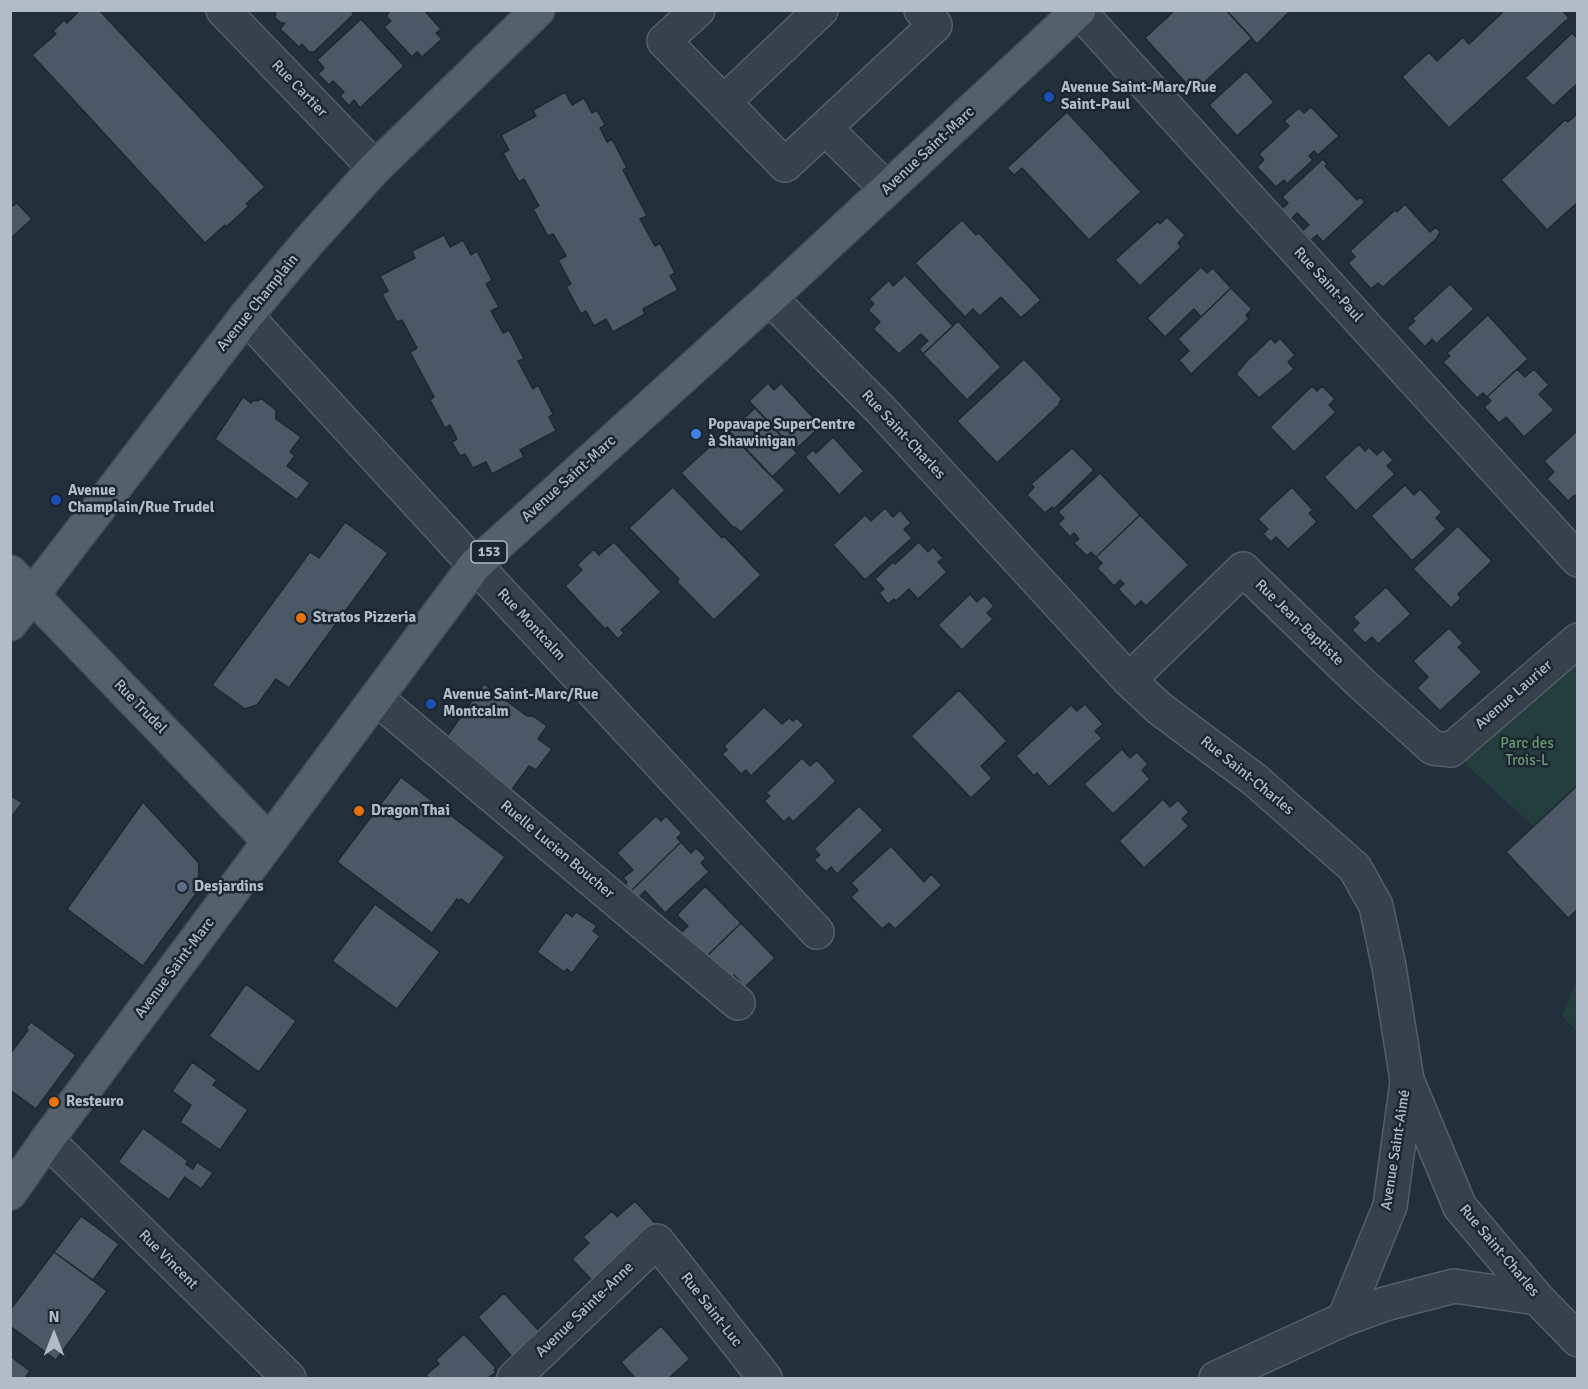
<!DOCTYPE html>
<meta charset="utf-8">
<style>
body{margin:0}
#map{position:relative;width:1588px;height:1389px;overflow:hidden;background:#22303c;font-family:Signika,sans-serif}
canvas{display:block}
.frame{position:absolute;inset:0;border:12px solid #b1bcc8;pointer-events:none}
.north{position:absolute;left:24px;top:1305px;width:60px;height:60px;-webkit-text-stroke:4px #1b2631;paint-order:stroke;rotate:0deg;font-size:16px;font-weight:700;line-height:24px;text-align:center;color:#b1bcc8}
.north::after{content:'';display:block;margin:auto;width:21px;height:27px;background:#b1bcc8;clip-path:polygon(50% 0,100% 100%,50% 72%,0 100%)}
</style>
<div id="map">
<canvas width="1588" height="1389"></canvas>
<div class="frame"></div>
<div class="north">N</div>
</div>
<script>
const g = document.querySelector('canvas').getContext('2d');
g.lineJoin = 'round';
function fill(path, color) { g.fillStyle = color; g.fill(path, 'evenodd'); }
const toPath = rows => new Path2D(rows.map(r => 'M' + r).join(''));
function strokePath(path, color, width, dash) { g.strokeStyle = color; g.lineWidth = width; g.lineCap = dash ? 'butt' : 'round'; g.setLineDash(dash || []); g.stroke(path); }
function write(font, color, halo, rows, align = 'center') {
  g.font = font + ' Signika,sans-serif'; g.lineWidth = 5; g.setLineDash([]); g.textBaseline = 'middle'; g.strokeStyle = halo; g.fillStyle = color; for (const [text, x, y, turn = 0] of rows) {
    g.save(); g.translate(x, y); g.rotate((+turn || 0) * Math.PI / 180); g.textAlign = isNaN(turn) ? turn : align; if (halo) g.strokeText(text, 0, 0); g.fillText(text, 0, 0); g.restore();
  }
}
fill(toPath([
 [1577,641,1577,866,1453,753],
 [1577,981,1578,1032,1577,1032,1562,1016]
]), '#243d3d');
const building = toPath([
 [80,10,99,10,265,187,246,204,249,206,226,227,225,225,205,243,32,55,56,34,53,31,64,20,67,23,80,10],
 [276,10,351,10,354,14,314,52,309,52,302,44,299,47,280,29,285,23,281,23,275,18,276,10],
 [391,10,424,10,441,29,436,33,442,39,422,57,417,52,412,57,384,27,391,21,386,16,391,10],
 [1175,10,1226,10,1252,38,1194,92,1145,38,1175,10],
 [1226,10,1291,10,1257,44,1226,10],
 [1505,10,1562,10,1569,18,1449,128,1402,77,1429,52,1437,61,1463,37,1469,44,1505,10],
 [361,19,404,66,360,108,354,100,349,106,340,96,344,92,333,81,329,85,318,74,324,68,317,60,361,19],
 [1572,33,1578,39,1578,83,1553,106,1525,78,1572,33],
 [1246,71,1274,102,1237,136,1209,105,1246,71],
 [565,92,572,105,584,98,592,113,597,110,605,125,600,128,607,142,612,139,627,168,623,170,647,216,640,219,655,246,660,243,675,273,670,276,678,290,643,309,645,314,613,332,606,319,594,326,586,311,581,314,566,286,571,284,558,260,566,256,553,234,548,236,533,209,539,206,524,179,519,182,503,153,509,150,501,135,536,116,533,110,565,92],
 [1311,107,1339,136,1318,155,1314,151,1309,156,1313,160,1287,184,1284,180,1276,187,1257,167,1264,160,1259,154,1289,126,1284,121,1299,108,1304,113,1311,107],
 [1067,112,1141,192,1089,240,1022,168,1014,175,1007,168,1067,112],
 [1578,113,1578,202,1547,230,1501,180,1565,120,1568,122,1578,113],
 [1323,159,1327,164,1325,166,1357,200,1360,197,1365,202,1323,242,1317,235,1311,240,1302,231,1309,225,1297,213,1291,219,1282,209,1288,203,1282,197,1323,159],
 [10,203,13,206,17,203,32,219,10,239,10,203],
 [1405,204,1430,232,1436,227,1440,232,1436,239,1383,287,1378,283,1371,289,1348,263,1355,257,1350,251,1395,210,1397,212,1405,204],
 [1167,217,1185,235,1178,243,1181,247,1140,286,1115,260,1158,221,1160,224,1167,217],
 [962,220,976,235,979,233,1041,300,1021,318,1001,297,980,316,973,309,965,317,915,263,962,220],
 [444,235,450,247,463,240,471,255,477,251,492,280,486,284,499,307,491,311,503,333,509,330,524,359,518,361,533,389,538,385,553,414,549,417,556,431,520,450,524,457,492,474,486,462,473,468,465,454,460,456,452,442,457,439,450,425,445,428,430,400,434,397,410,352,417,348,402,320,397,322,382,294,388,291,380,276,415,258,412,251,444,235],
 [1201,267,1207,273,1213,268,1231,288,1201,317,1194,309,1165,337,1147,318,1201,267],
 [905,275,953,326,923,354,919,349,928,341,921,334,899,354,873,329,880,322,868,310,874,304,869,299,889,280,893,286,905,275],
 [1450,284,1474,309,1436,344,1432,339,1425,347,1407,328,1415,321,1412,319,1450,284],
 [1231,288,1252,309,1246,315,1249,319,1191,374,1179,360,1189,351,1178,339,1231,288],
 [1488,315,1528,359,1487,397,1483,393,1477,398,1443,362,1450,356,1447,353,1488,315],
 [958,321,1001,367,967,400,923,354,958,321],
 [1271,338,1275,343,1280,338,1295,355,1288,362,1294,369,1259,398,1236,374,1248,360,1271,338],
 [1024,359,1062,399,1059,403,1060,404,997,463,957,421,1024,359],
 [1517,369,1525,377,1534,369,1549,385,1539,394,1554,410,1524,437,1506,417,1499,423,1484,407,1491,401,1487,397,1517,369],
 [768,383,774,390,781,383,821,426,795,450,749,401,768,383],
 [1312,386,1317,391,1322,386,1335,399,1329,405,1336,412,1294,452,1270,427,1312,386],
 [243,397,251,403,254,400,256,401,262,399,276,410,276,419,301,437,290,452,295,456,287,466,310,483,297,500,215,439,243,397],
 [755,408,797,453,772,477,729,432,755,408],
 [728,430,785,490,741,532,735,527,734,528,681,473,728,430],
 [1578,430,1578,498,1575,495,1568,501,1547,479,1554,472,1544,461,1578,430],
 [833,437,864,471,839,495,805,457,813,450,816,453,833,437],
 [1359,444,1365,451,1369,447,1377,455,1383,449,1393,460,1387,466,1395,474,1356,511,1324,477,1359,444],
 [1072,448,1094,470,1054,509,1052,507,1045,513,1027,495,1034,487,1031,484,1072,448],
 [1100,473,1140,515,1096,557,1091,552,1087,556,1074,543,1079,539,1074,533,1070,537,1058,524,1064,518,1058,512,1100,473],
 [1405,485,1414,495,1420,489,1442,512,1436,518,1446,529,1412,561,1371,516,1405,485],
 [673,487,722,538,724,536,761,575,714,620,677,582,679,579,629,528,673,487],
 [1292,487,1313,510,1309,513,1317,522,1288,549,1276,537,1271,542,1263,534,1268,529,1258,519,1292,487],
 [885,508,893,517,900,510,911,523,904,529,912,538,865,580,833,545,865,515,871,521,885,508],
 [1140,515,1189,565,1146,606,1141,601,1135,607,1118,589,1124,584,1120,580,1114,586,1097,568,1102,563,1096,557,1140,515],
 [345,522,388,553,289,688,276,679,257,705,245,709,212,685,310,552,319,558,345,522],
 [1458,526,1492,561,1458,594,1461,598,1451,608,1413,569,1458,526],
 [614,542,661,592,621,630,624,633,618,639,607,627,605,629,565,586,582,570,577,565,594,549,599,555,614,542],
 [919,542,928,552,933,547,943,558,938,562,947,572,918,599,909,589,896,601,894,599,888,604,879,593,884,589,875,579,893,562,895,564,919,542],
 [1386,587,1411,614,1378,644,1372,637,1365,643,1352,630,1359,623,1353,617,1386,587],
 [970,594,977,602,984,595,994,606,987,613,993,619,962,650,938,625,970,594],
 [1449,628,1463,643,1458,647,1482,672,1440,711,1417,688,1428,677,1413,661,1449,628],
 [484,684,527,716,533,716,547,726,538,739,552,749,536,770,529,766,508,795,440,746,484,684],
 [959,690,1007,741,981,766,992,778,971,798,911,736,959,690],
 [1085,704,1103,724,1095,731,1102,738,1049,787,1037,773,1034,776,1016,756,1071,705,1077,711,1085,704],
 [764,707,782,724,789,718,793,721,797,718,804,725,751,776,746,770,741,774,722,754,727,750,724,746,764,707],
 [1122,749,1130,758,1137,752,1148,764,1142,770,1150,779,1113,814,1084,784,1122,749],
 [802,758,810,766,817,760,836,781,793,822,789,817,784,822,764,801,770,796,766,793,802,758],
 [401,777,505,857,469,905,461,899,460,901,457,899,432,933,337,862,401,777],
 [1578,785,1578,909,1568,918,1506,852,1578,785],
 [10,795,22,803,10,819,10,795],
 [1163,799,1170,807,1178,800,1189,812,1182,819,1189,826,1144,868,1119,841,1163,799],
 [143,802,199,863,198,891,143,966,67,909,143,802],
 [859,806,883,830,837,874,831,867,826,872,814,860,820,855,814,849,859,806],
 [656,816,661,821,666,816,682,833,677,838,681,842,631,891,625,884,627,882,623,878,633,870,617,853,656,816],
 [681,842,691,853,696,848,706,858,701,863,709,872,665,913,645,891,638,898,631,891,681,842],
 [891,846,924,882,931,874,942,885,895,929,889,923,882,929,851,897,858,890,851,883,891,846],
 [705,886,741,923,704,959,680,934,688,926,677,915,705,886],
 [375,904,440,952,397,1009,332,961,375,904],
 [566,912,572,917,576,912,597,926,593,931,600,936,572,973,567,969,564,972,537,952,566,912],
 [741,923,775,958,745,987,734,975,726,982,704,959,741,923],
 [246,984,296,1021,259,1072,209,1036,246,984],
 [31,1022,76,1055,36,1109,10,1090,10,1054,28,1030,26,1028,31,1022],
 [192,1062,217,1080,213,1085,248,1110,220,1150,180,1122,191,1105,172,1091,192,1062],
 [143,1128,188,1161,186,1164,193,1169,197,1162,213,1173,201,1189,185,1177,169,1200,118,1162,143,1128],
 [635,1201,663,1232,601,1290,572,1259,589,1243,583,1237,612,1211,617,1217,635,1201],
 [81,1216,119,1244,93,1280,54,1252,81,1216],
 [54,1252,107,1291,56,1360,10,1326,10,1310,54,1252],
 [504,1293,542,1334,514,1359,478,1317,504,1293],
 [661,1326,690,1359,669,1378,635,1378,621,1362,661,1326],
 [464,1334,496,1368,494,1370,496,1372,488,1378,429,1378,426,1375,439,1364,436,1360,464,1334],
 [10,1356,30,1371,25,1378,10,1378,10,1356]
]);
fill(building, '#4b5967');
strokePath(building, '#1d2833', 1.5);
const minor = toPath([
 [223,10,375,168],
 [698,10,664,41,785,165,935,25,921,10],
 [1078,10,1578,560],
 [724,102,821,10],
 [825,128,887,189],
 [770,298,881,410,1129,680,1159,708,1255,780,1355,868,1376,906,1389,967,1407,1080,1460,1207,1537,1298,1578,1340],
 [246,316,475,565,817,932],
 [1129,680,1243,569,1362,684,1433,748,1451,750,1578,640],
 [376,698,738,1003],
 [47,1140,289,1378],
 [1344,1319,1390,1206,1407,1082],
 [514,1378,657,1241,765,1378],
 [1216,1378,1344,1319,1385,1304,1454,1286,1537,1298]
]);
const major = toPath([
 [10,572,269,841],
 [10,624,246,316,309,241,375,168,538,10],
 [10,1193,47,1140,475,565,770,298,1079,10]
]);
strokePath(minor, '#545f6a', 36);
strokePath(major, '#424d58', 36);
strokePath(minor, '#36414c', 33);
strokePath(major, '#53616c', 33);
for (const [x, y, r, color] of [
 [1049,97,6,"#1a4fb4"],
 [696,434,6,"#3f7fe0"],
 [56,500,6,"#1a4fb4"],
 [301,618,6,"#e8710a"],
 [431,704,6,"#1a4fb4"],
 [359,811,6,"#e8710a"],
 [182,887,6,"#5c6f8a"],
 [54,1102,6,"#e8710a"]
]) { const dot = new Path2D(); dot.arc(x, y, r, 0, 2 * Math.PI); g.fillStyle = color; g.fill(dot); strokePath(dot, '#1b2631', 2); }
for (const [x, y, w] of [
 [489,552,36]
]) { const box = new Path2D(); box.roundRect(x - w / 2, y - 11, w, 22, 4.5); g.fillStyle = '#1b2631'; g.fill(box); strokePath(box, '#b1bcc8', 1.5); }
write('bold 14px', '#b1bcc8', null, [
 ["153",489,552]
]);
write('bold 15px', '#b1bcc8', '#1b2631', [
 ["Avenue Saint-Marc/Rue",1061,88],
 ["Saint-Paul",1061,105],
 ["Popavape SuperCentre",708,425],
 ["à Shawinigan",708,442],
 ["Avenue",68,491],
 ["Champlain/Rue Trudel",68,508],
 ["Stratos Pizzeria",313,618],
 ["Avenue Saint-Marc/Rue",443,695],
 ["Montcalm",443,712],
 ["Dragon Thai",371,811],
 ["Desjardins",194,887],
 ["Resteuro",66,1102]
], 'left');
write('15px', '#b1bcc8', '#1b2631', [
 ["Rue Cartier",299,89,46],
 ["Avenue Saint-Marc",928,151,-43],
 ["Rue Saint-Paul",1328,285,48],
 ["Avenue Champlain",258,303,-51],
 ["Rue Saint-Charles",903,435,47],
 ["Avenue Saint-Marc",569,479,-42],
 ["Rue Jean-Baptiste",1299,623,44],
 ["Rue Montcalm",531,625,47],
 ["Avenue Laurier",1514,695,-41],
 ["Rue Trudel",140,707,46],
 ["Rue Saint-Charles",1247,776,39],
 ["Ruelle Lucien Boucher",557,850,40],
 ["Avenue Saint-Marc",175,968,-53],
 ["Avenue Saint-Aimé",1396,1150,-81],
 ["Rue Saint-Charles",1499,1251,50],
 ["Rue Vincent",168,1260,45],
 ["Avenue Sainte-Anne",585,1310,-44],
 ["Rue Saint-Luc",711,1310,52]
]);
write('15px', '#67996d', '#1b2631', [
 ["Parc des",1527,744],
 ["Trois-L",1527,761]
]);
</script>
